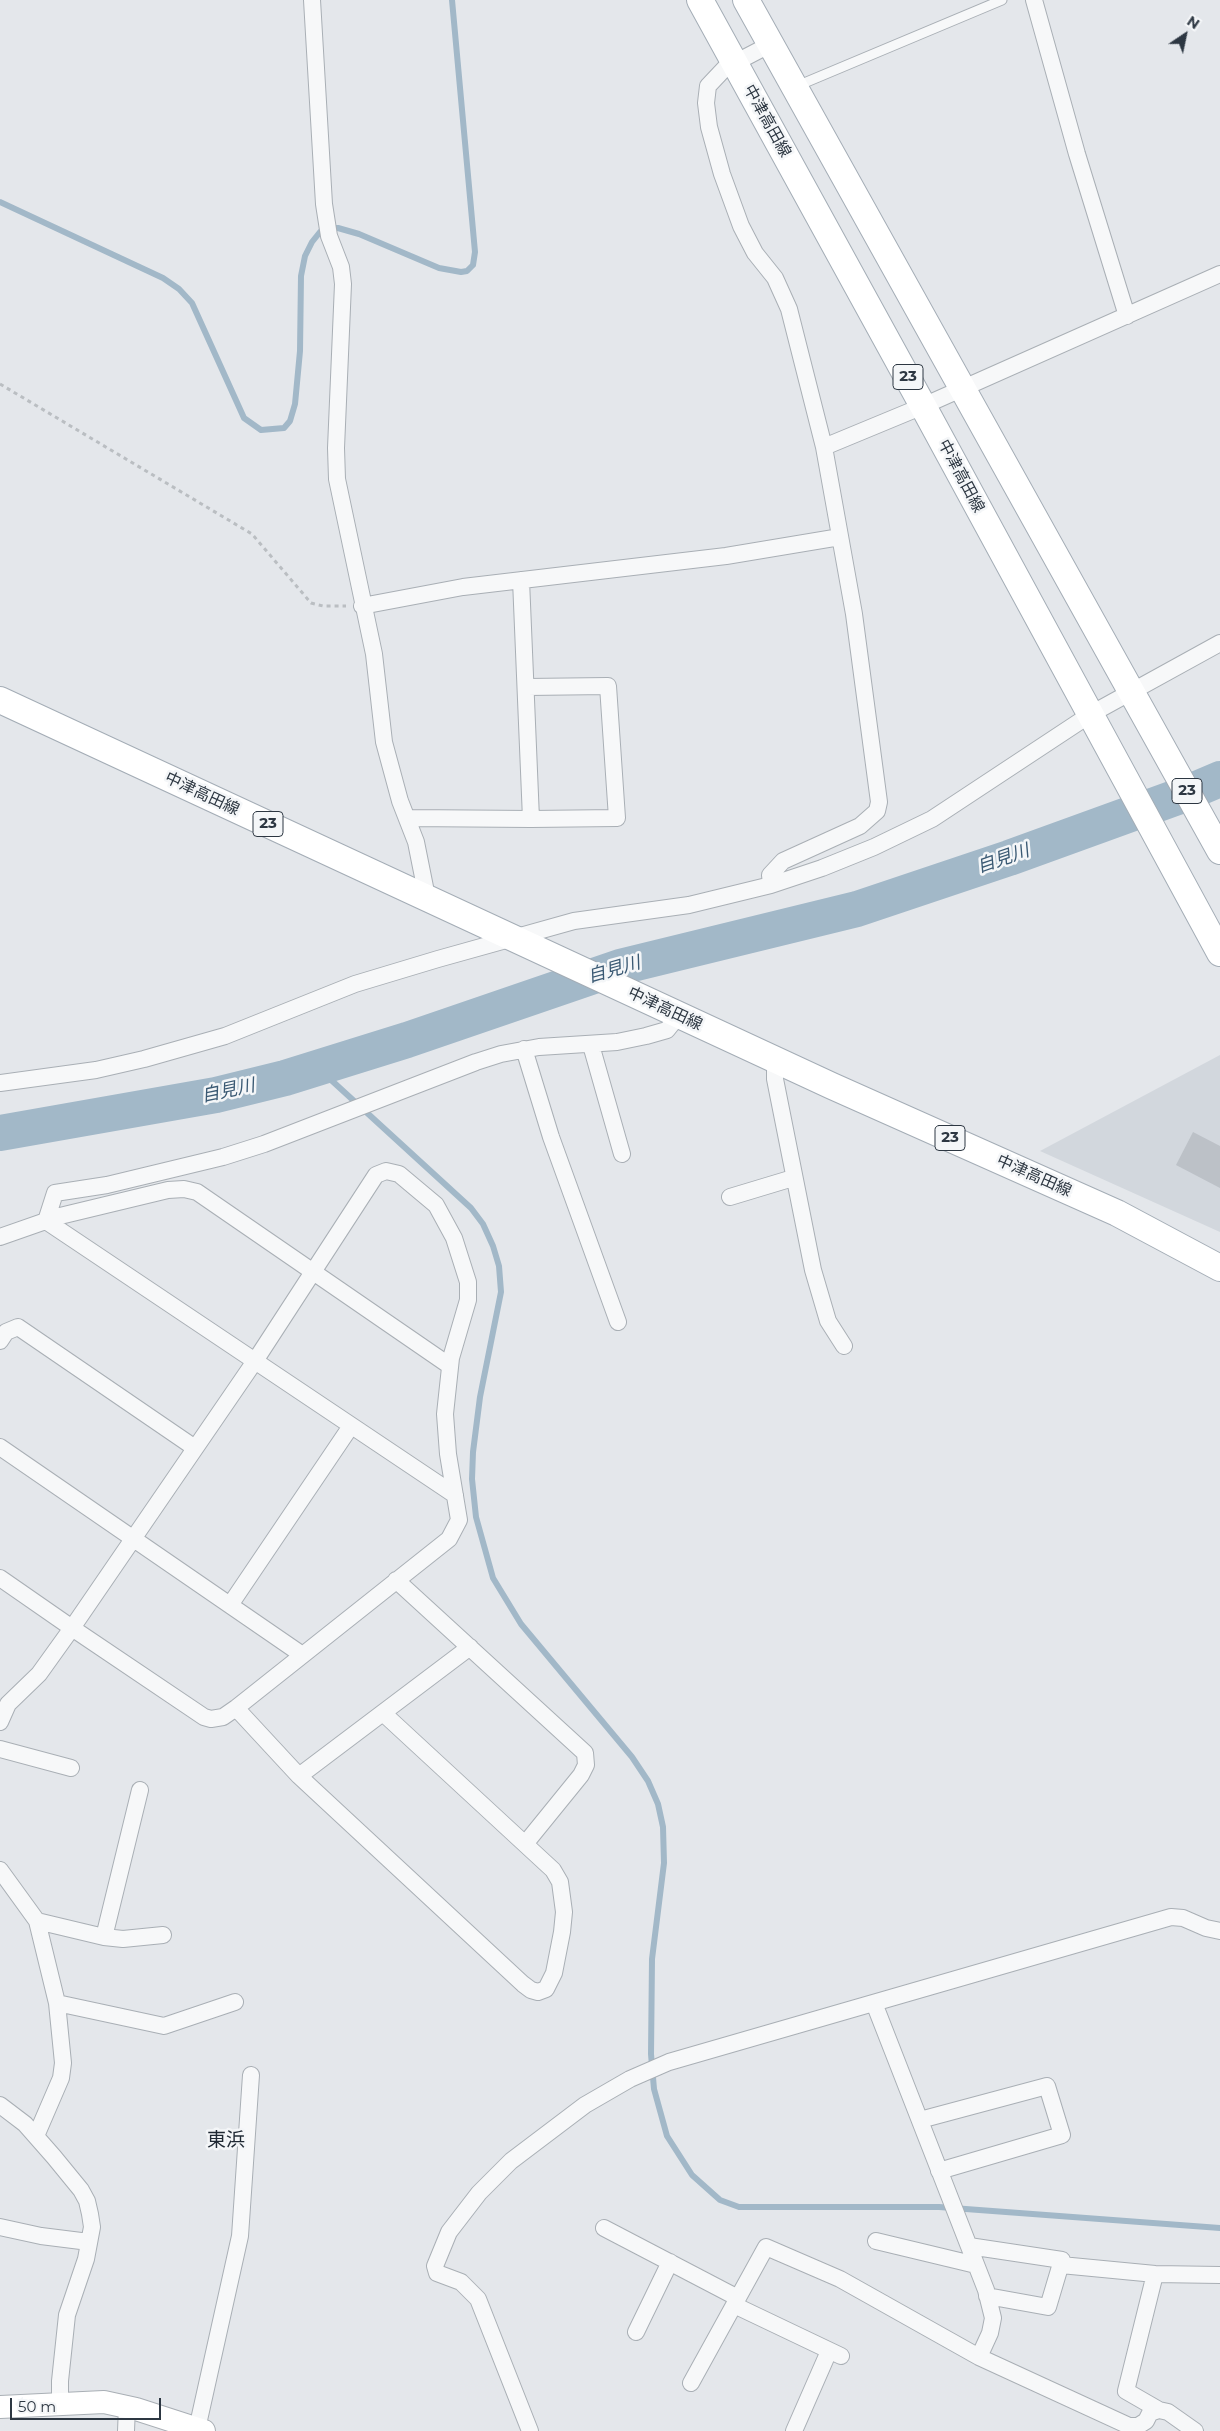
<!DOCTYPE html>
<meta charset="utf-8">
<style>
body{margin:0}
#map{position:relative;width:1220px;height:2431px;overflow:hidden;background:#e4e7eb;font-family:Montserrat,sans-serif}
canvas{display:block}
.north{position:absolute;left:1160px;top:10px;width:50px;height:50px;-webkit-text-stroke:4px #f4f6f8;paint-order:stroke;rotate:34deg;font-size:14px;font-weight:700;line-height:20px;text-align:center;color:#2d3742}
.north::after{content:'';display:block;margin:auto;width:18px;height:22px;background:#2d3742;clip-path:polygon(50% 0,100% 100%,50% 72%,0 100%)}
.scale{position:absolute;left:10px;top:2398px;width:151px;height:22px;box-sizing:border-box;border:2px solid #2d3742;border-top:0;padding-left:6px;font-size:15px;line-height:18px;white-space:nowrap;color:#2d3742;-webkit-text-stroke:4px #f4f6f8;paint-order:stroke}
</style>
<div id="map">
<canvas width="1220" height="2431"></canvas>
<div class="north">N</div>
<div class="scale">50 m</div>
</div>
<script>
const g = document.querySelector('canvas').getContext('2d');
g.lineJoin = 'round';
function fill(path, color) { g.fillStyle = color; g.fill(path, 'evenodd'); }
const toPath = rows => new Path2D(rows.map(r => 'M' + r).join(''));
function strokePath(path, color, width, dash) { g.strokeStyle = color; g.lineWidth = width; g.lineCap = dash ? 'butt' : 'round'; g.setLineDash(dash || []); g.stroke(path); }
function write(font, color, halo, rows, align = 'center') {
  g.font = font + ' Montserrat,"Noto Sans JP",sans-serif'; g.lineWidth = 5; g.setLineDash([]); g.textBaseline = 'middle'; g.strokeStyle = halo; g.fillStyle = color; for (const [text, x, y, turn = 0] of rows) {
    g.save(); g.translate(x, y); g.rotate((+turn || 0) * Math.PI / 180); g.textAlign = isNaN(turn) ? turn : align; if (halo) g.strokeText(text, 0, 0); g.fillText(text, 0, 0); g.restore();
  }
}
fill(toPath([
 [1220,1055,1220,1232,1040,1151]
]), '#d2d7dd');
strokePath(toPath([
 [0,202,163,278,179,289,192,303,244,418,261,430,284,428,290,421,295,404,300,351,301,276,305,256,312,242,320,232,328,228,338,228,359,234,439,268,461,272,467,271,473,265,475,252,452,0],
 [318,1068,471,1208,483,1224,493,1246,499,1266,501,1292,480,1397,473,1452,472,1479,476,1517,493,1578,521,1624,632,1757,648,1781,658,1804,663,1827,664,1863,652,1959,651,2054,654,2089,667,2136,692,2175,720,2200,739,2207,939,2207,1220,2228]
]), '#a2b8c8', 6);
strokePath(toPath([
 [0,1133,216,1095,285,1078,407,1040,620,967,857,909,1009,858,1180,796,1220,779]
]), '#a2b8c8', 36);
fill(toPath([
 [1193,1132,1220,1146,1220,1188,1176,1165]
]), '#bcc1c7');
const lane = toPath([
 [797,86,1002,0]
]);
const street = toPath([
 [312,0,324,204,329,236,341,267,343,284,336,448,337,479,374,654,384,742,400,801,416,842,427,897],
 [1034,0,1077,154,1127,316],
 [771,44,725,68,708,86,706,103,709,127,722,174,741,226,755,253,775,278,789,309,824,447,854,614,879,802,877,811,860,826,783,861,770,875,771,885],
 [824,447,923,406,1220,274],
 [362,606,463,587,726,556,840,537],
 [527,687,608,686,617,818,531,819],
 [407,818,531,819,521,580],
 [591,1045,622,1154],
 [524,1049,551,1137,618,1322],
 [775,1060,775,1079,813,1270,828,1321,844,1346],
 [0,1083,96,1070,144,1059,225,1036,355,984,438,959,574,921,689,905,771,885,822,868,874,847,932,819,1091,714,1220,643],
 [730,1197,793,1178],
 [0,1237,60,1216,168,1190,184,1189,197,1192,450,1366],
 [0,1341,6,1332,18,1327,195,1448],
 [0,1447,301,1654],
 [455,1495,46,1221,55,1193,107,1185,223,1157,264,1144,476,1062,501,1054,539,1047,617,1042,646,1036,667,1030,679,1015],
 [0,1578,72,1628,204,1717,211,1719,223,1717,236,1708,449,1539,459,1520,448,1454,445,1414,451,1358,468,1300,468,1282,454,1238,436,1205,399,1174,386,1171,376,1175,255,1361,72,1628,39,1674,8,1704,0,1722],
 [396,1580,585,1753,586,1765,581,1775,525,1844],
 [230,1605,351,1426],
 [236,1708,299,1776,523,1984,531,1990,538,1992,546,1989,554,1973,562,1932,564,1912,560,1882,553,1870,383,1713],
 [0,1749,71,1768],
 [299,1776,470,1647],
 [0,1870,37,1921,57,2003,63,2063,61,2078,36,2136],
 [37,1921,104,1937,123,1939,163,1935],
 [104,1937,140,1790],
 [57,2003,164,2026,235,2002],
 [0,2105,25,2124,54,2157,81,2190,87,2201,90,2214,92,2227,86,2259,67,2315,60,2381,60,2403],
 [920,2120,1047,2086,1062,2135,939,2171],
 [0,2227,41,2236,89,2242],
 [604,2228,738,2298],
 [876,2241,976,2265],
 [969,2246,1062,2260,1048,2307,987,2296],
 [1061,2265,1155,2274,1220,2275],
 [1155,2274,1126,2391,1159,2410],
 [734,2305,841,2356],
 [636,2332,670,2262],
 [979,2357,1129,2426,1138,2426,1146,2421,1150,2413,1159,2410,1168,2412,1195,2431],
 [691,2383,766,2247,840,2279,979,2357,990,2333,993,2318,986,2290,874,2003],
 [197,2429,240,2236,251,2075],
 [126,2431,127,2407],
 [530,2431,478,2299,461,2282,437,2273,435,2266,449,2232,479,2193,511,2161,585,2105,630,2079,669,2062,1171,1917,1183,1918,1206,1928,1220,1931],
 [794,2431,829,2351]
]);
const secondary = toPath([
 [0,2407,104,2402,136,2409,204,2431]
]);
const primary = toPath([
 [700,0,923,406,1220,953],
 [746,0,1220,851],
 [0,700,832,1086,1117,1213,1220,1268]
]);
strokePath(lane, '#a9afb5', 11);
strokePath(street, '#a9afb5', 18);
strokePath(secondary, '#a9afb5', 24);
strokePath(primary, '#a4adb6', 28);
strokePath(toPath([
 [0,384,252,534,311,603,323,606,346,606]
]), '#babec2', 3, [4, 4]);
strokePath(lane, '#f7f8f9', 9);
strokePath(street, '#f7f8f9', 16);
strokePath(secondary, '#fff', 22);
strokePath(primary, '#fff', 26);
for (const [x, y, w] of [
 [908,377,30],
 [1187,791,30],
 [268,824,30],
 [950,1138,30]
]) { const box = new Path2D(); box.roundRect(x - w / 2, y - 12.5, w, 25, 4); g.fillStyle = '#f4f6f8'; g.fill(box); strokePath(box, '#2d3742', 1); }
write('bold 15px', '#2d3742', null, [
 ["23",908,377],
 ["23",1187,791],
 ["23",268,824],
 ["23",950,1138]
]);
write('16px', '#2d3742', '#f4f6f8', [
 ["中津高田線",767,121,61],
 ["中津高田線",961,476,62],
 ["中津高田線",202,794,25],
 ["中津高田線",665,1009,25],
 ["中津高田線",1034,1176,24]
]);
write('italic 18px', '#3a5973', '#f4f6f8', [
 ["自見川",1003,859,-19],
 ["自見川",614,970,-16],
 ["自見川",228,1091,-12]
]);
write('19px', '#1f2833', '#f4f6f8', [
 ["東浜",226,2140]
]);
</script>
